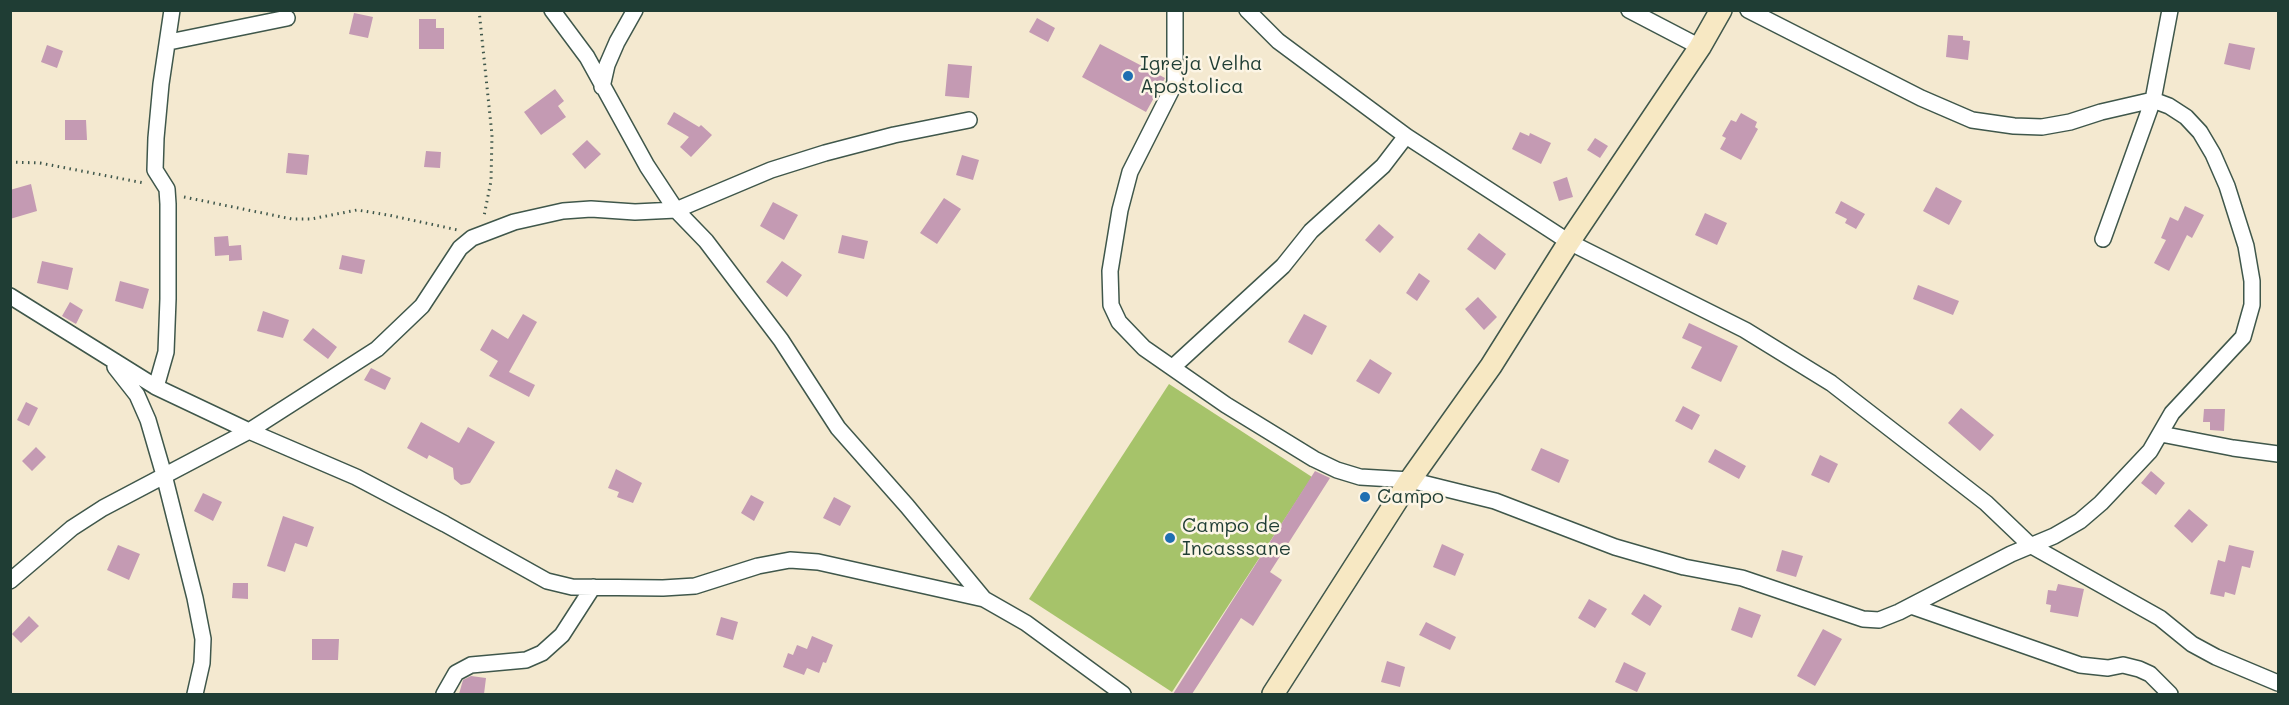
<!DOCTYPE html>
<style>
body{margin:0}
#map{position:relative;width:2289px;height:705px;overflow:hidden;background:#f4e9d0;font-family:Mali,sans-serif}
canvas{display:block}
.frame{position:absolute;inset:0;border:12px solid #1f3d34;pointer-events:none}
</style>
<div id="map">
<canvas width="2289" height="705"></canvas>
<div class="frame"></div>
</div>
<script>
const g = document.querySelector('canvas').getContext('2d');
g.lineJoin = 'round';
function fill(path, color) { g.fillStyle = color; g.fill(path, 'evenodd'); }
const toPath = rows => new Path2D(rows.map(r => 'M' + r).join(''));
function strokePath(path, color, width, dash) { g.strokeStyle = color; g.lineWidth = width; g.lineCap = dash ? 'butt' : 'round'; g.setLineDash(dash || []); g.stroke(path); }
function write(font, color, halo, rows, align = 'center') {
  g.font = font + ' Mali,sans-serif'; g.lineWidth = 5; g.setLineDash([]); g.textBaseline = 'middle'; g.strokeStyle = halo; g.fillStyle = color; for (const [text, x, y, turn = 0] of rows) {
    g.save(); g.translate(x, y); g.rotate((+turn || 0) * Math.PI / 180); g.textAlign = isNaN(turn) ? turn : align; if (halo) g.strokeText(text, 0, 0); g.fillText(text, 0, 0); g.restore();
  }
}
fill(toPath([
 [1169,384,1312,477,1172,692,1029,599]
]), '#a6c36a');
fill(toPath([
 [354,13,373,17,368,38,349,34],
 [1037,18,1055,28,1048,42,1029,32],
 [419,19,436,19,436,28,444,28,444,49,419,49],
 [1948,35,1963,36,1963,40,1970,41,1968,60,1946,57],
 [2229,43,2255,48,2250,70,2224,64],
 [1100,44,1165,78,1146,112,1082,77],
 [47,45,63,51,57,68,41,62],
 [948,64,972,66,969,98,945,96],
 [555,89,564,101,558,106,566,117,541,135,524,112],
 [674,112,699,127,701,125,712,135,691,157,680,147,689,137,667,124],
 [1741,113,1757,122,1755,127,1758,129,1741,160,1720,149,1726,138,1722,136,1731,120,1736,122],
 [65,120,86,120,87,140,65,140],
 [1520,132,1529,136,1530,133,1551,143,1541,164,1512,149],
 [1595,138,1608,146,1600,158,1587,150],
 [587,140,601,154,585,169,572,154],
 [426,151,441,152,440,168,424,167],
 [288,153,309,155,307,175,286,173],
 [962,155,979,160,973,180,956,175],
 [1567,177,1573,197,1559,201,1553,182],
 [31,184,37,211,10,219,10,190],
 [1936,187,1962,201,1949,225,1923,211],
 [944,198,961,209,937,244,920,233],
 [1841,201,1865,214,1856,229,1845,223,1847,219,1835,213],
 [773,202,798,215,784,240,760,226],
 [2185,206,2204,215,2192,238,2187,235,2169,271,2154,263,2166,240,2161,238,2170,217,2178,221],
 [1705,213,1727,223,1717,245,1695,235],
 [1379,224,1394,237,1380,253,1365,240],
 [1479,233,1506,254,1495,270,1467,249],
 [842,235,868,241,864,259,838,253],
 [228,236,229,246,241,245,242,260,229,261,229,255,215,256,214,237],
 [342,255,365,260,362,274,339,269],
 [42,261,73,268,68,290,37,283],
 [782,261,802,275,787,297,766,282],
 [1419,273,1430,281,1417,301,1406,293],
 [120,281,149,289,143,309,115,301],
 [1918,285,1959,301,1953,315,1913,299],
 [1478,297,1497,317,1484,330,1465,309],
 [70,302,83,310,76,324,62,316],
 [263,311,289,320,283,338,257,331],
 [523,314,537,322,509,372,535,385,529,397,489,376,498,361,480,350,492,329,508,339],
 [1304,314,1327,326,1312,355,1288,342],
 [1689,323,1738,346,1721,382,1691,368,1702,347,1682,338],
 [313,328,337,347,328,359,303,340],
 [1370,359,1392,373,1379,394,1356,381],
 [371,368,391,378,385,390,364,380],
 [26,402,38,408,29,426,17,420],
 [1683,406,1700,415,1692,430,1675,421],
 [1961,408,1994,435,1980,451,1948,423],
 [2204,409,2225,409,2224,431,2210,430,2210,422,2203,422],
 [421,422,459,443,468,427,495,442,470,483,461,485,454,479,453,468,429,455,427,459,407,448],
 [36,447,46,457,32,471,22,461],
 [1541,448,1569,460,1559,483,1531,470],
 [1715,449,1746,466,1739,479,1708,462],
 [1820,455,1838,464,1829,483,1811,475],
 [616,469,642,483,633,503,617,497,619,492,608,488],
 [1315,471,1330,478,1270,572,1282,580,1253,626,1241,618,1192,694,1173,694],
 [2151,471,2165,483,2156,495,2141,483],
 [203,493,222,502,213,521,194,511],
 [751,495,764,502,754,521,741,513],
 [834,497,851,506,840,526,823,518],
 [2189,509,2208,525,2192,543,2174,526],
 [283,516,314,527,307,547,295,543,285,572,267,566],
 [1442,544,1464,554,1455,576,1433,567],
 [118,545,140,554,129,580,107,570],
 [2229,545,2254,551,2250,568,2242,566,2235,595,2225,592,2224,597,2210,594,2218,560,2225,562],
 [1782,550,1803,556,1796,577,1776,571],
 [233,583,248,583,248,599,232,598],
 [2058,584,2084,589,2078,617,2050,612,2051,605,2046,604,2048,590,2056,591],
 [1644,594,1662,606,1650,626,1631,614],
 [1589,599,1607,609,1595,628,1578,618],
 [1739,607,1761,615,1752,638,1731,630],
 [29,616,39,626,21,643,12,634],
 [721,617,738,622,733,640,716,635],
 [1426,622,1456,637,1450,650,1419,635],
 [1823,629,1842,639,1815,686,1797,676],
 [812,636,833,645,826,663,823,662,819,673,807,668,804,675,783,667,788,653,793,655,797,645,807,649],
 [312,639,339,639,338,660,312,660],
 [1387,661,1405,667,1400,687,1381,682],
 [1624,662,1646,673,1637,692,1615,682],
 [471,676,486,678,484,694,459,694,463,680]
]), '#c49ab3');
const street = toPath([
 [552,10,587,57,647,166,676,210,706,241,781,340,838,428,907,506,984,599],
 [1175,10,1175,83,1130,172,1120,210,1110,271,1111,305,1119,322,1144,348,1226,405,1314,459,1337,470,1360,477,1410,480,1495,501,1615,547,1684,567,1742,578,1863,619,1879,620,1899,612,2011,554,2054,536,2080,521,2101,503,2150,451,2172,413,2243,337,2252,305,2252,281,2246,246,2227,186,2213,154,2200,132,2186,117,2169,106,2153,100,2101,112,2070,122,2042,127,2014,126,1972,120,1921,98,1748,10],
 [1247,10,1278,41,1406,136,1569,242,1745,330,1831,383,1986,503,2030,545,2160,618,2192,644,2216,657,2278,683],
 [1629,10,1700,47],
 [169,42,287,18],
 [602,87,607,65,617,42,635,10],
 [2103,239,2153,100,2170,10],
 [10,296,156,387,249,431,356,477,445,524,547,581,572,587,663,588,695,586,758,566,790,560,818,562,984,599,1026,623,1123,694],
 [115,367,137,395,148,420,164,475,195,598,203,639,202,663,195,694],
 [1173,367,1283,266,1311,231,1383,166,1406,136],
 [156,387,166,352,168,299,168,204,167,189,155,170,156,138,161,84,172,10],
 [2161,434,2233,448,2278,454],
 [10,581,72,528,103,508,249,431,377,349,422,306,460,248,472,238,514,222,563,211,591,209,635,212,676,210,771,170,825,153,894,135,969,120],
 [1911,606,2080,665,2108,668,2123,665,2139,669,2150,674,2170,694],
 [444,694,456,673,471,665,526,660,542,653,562,635,593,587]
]);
const secondary = toPath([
 [1273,694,1410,480,1491,366,1569,242,1700,47,1721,10]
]);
strokePath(street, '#3f574b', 18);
strokePath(secondary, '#3f574b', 24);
strokePath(toPath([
 [479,10,492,135,491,181,484,216],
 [10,162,40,163,144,183],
 [184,197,292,219,311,219,357,210,388,215,458,230]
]), '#3f574b', 3, [1.5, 4.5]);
strokePath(street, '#fff', 15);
strokePath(secondary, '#f7e8c3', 21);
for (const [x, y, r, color] of [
 [1128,76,6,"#1f6fb2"],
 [1365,497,6,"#1f6fb2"],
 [1170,538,6,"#1f6fb2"]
]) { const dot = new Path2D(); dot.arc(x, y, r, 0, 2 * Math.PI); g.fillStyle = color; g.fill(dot); strokePath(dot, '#fcf5e5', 2); }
write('20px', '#1f3d34', '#fcf5e5', [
 ["Igreja Velha",1140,64],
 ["Apostolica",1140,87],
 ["Campo",1377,497],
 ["Campo de",1182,526],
 ["Incasssane",1182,549]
], 'left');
</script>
